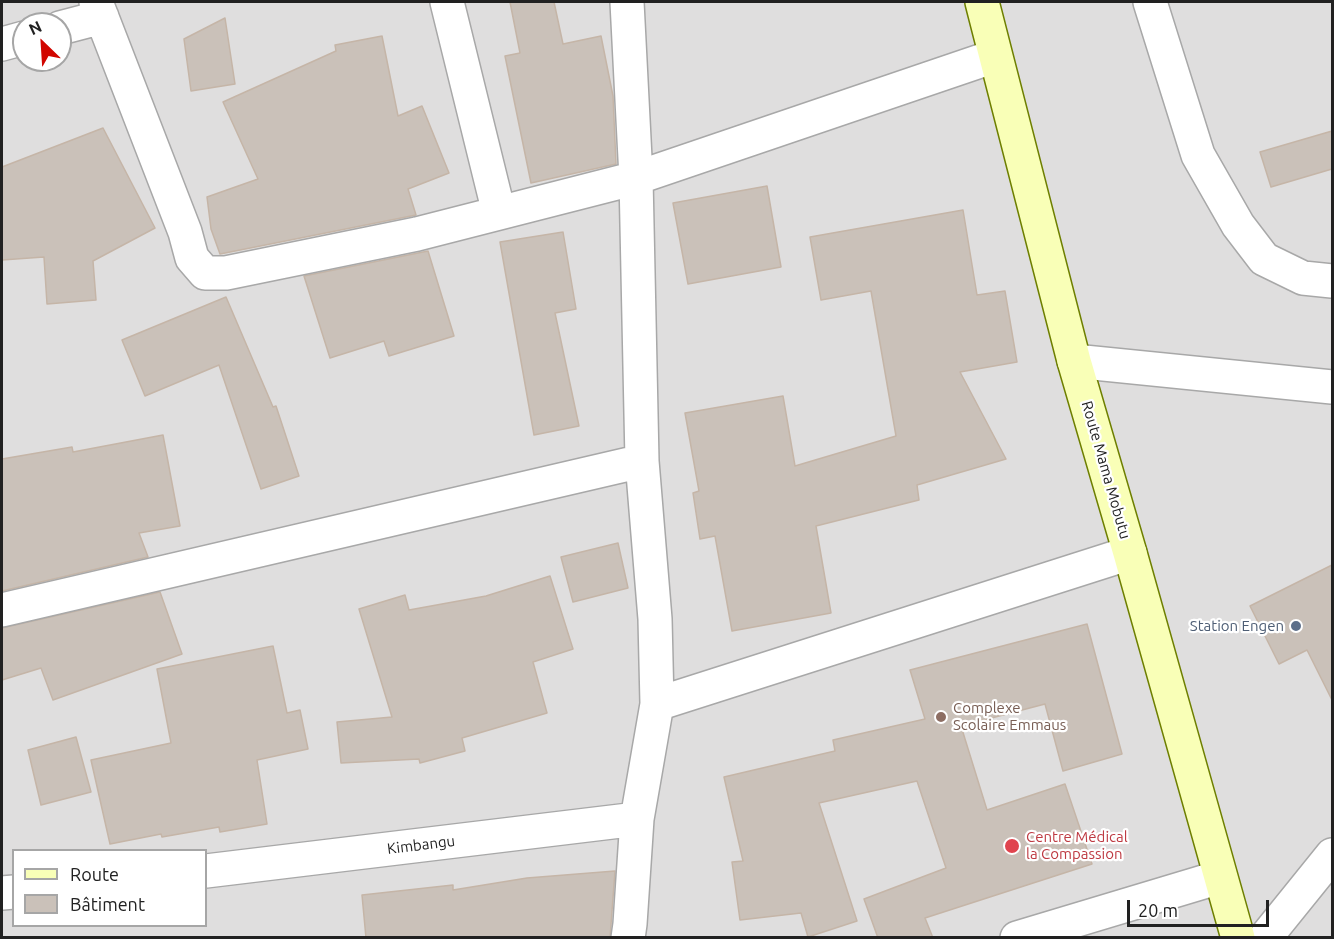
<!DOCTYPE html>
<meta charset="utf-8">
<style>
body{margin:0}
#map{position:relative;width:1334px;height:939px;overflow:hidden;background:#f2eee6;font-family:Ubuntu,sans-serif}
canvas{display:block}
.frame{position:absolute;inset:0;border:3px solid #212121;pointer-events:none}
.legend{position:absolute;left:12px;top:849px;width:195px;height:78px;box-sizing:border-box;background:#fff;border:2px solid #a6a6a6;margin:0;padding:8px 10px;list-style:none;font-size:18px;color:#212121}
.legend li{display:flex;align-items:center;gap:12px;height:30px}
.legend b{width:30px;border:2px solid #a6a6a6}
.north{position:absolute;left:12px;top:12px;width:60px;height:60px;box-sizing:border-box;background:#fff;border:2px solid #a6a6a6;border-radius:50%;rotate:335deg;font-size:16px;font-weight:700;line-height:24px;text-align:center;color:#212121}
.north::after{content:'';display:block;margin:auto;width:21px;height:27px;background:#d10600;clip-path:polygon(50% 0,100% 100%,50% 72%,0 100%)}
.scale{position:absolute;left:1127px;top:900px;width:142px;height:27px;box-sizing:border-box;border:3px solid #212121;border-top:0;padding-left:8px;font-size:18px;line-height:21px;white-space:nowrap;color:#212121;-webkit-text-stroke:4px #fff;paint-order:stroke}
</style>
<div id="map">
<canvas width="1334" height="939"></canvas>
<div class="frame"></div>
<ul class="legend">
<li><b style="height:8px;background:#f9ffb7"></b>Route</li>
<li><b style="height:16px;background:#cac1b9"></b>Bâtiment</li>
</ul>
<div class="north">N</div>
<div class="scale">20 m</div>
</div>
<script>
const g = document.querySelector('canvas').getContext('2d');
g.lineJoin = 'round';
function fill(path, color) { g.fillStyle = color; g.fill(path, 'evenodd'); }
const toPath = rows => new Path2D(rows.map(r => 'M' + r).join(''));
function strokePath(path, color, width, dash) { g.strokeStyle = color; g.lineWidth = width; g.lineCap = dash ? 'butt' : 'round'; g.setLineDash(dash || []); g.stroke(path); }
function write(font, color, halo, rows, align = 'center') {
  g.font = font + ' Ubuntu,sans-serif'; g.lineWidth = 4.5; g.setLineDash([]); g.textBaseline = 'middle'; g.strokeStyle = halo; g.fillStyle = color; for (const [text, x, y, turn = 0] of rows) {
    g.save(); g.translate(x, y); g.rotate((+turn || 0) * Math.PI / 180); g.textAlign = isNaN(turn) ? turn : align; if (halo) g.strokeText(text, 0, 0); g.fillText(text, 0, 0); g.restore();
  }
}
fill(toPath([
 [2,2,1332,2,1332,937,2,938],
 [24,24,60,24,60,60,24,60],
 [14,850,206,850,206,926,14,926]
]), '#dfdede');
const building = toPath([
 [510,2,554,2,563,44,601,36,613,96,616,164,531,183,505,56,520,53,510,2],
 [225,18,235,84,191,91,184,39,225,18],
 [382,36,398,116,422,106,449,173,408,189,416,215,220,254,211,229,207,197,258,179,223,102,336,51,335,45,382,36],
 [103,128,155,228,93,261,96,300,47,304,44,257,2,260,2,167,103,128],
 [1332,131,1332,169,1271,187,1260,152,1332,131],
 [767,186,781,267,688,284,673,203,767,186],
 [963,210,977,295,1005,291,1017,362,960,372,1006,459,917,485,919,500,816,526,831,613,732,631,715,536,700,539,693,493,699,491,685,413,783,396,795,466,896,436,871,291,821,300,810,237,963,210],
 [563,232,576,309,555,313,579,426,534,435,500,242,563,232],
 [428,251,454,336,389,356,384,341,330,358,304,276,428,251],
 [226,297,273,407,276,406,299,476,261,489,219,365,145,396,122,340,226,297],
 [163,435,180,526,139,533,148,557,2,591,2,459,72,447,73,452,163,435],
 [618,543,628,588,573,602,561,557,618,543],
 [1332,565,1332,700,1307,650,1279,664,1250,606,1332,565],
 [550,576,573,649,533,662,547,713,462,738,465,751,420,763,419,759,341,763,337,722,392,717,359,609,405,595,409,610,486,596,550,576],
 [160,592,182,654,53,700,41,668,2,680,2,628,160,592],
 [1087,624,1122,754,1063,771,1045,704,961,726,987,810,1065,784,1092,864,925,918,933,938,878,938,864,899,946,868,917,781,819,803,857,921,808,937,801,913,740,920,732,862,743,861,724,777,835,751,833,740,925,719,910,670,1087,624],
 [273,646,287,713,300,710,308,749,257,760,267,824,220,832,219,827,162,837,161,834,110,844,91,760,171,743,157,669,273,646],
 [76,737,91,792,41,805,28,750,76,737],
 [615,871,610,938,366,938,362,895,453,885,453,890,527,878,615,871]
]);
fill(building, '#cac1b9');
strokePath(building, '#c5b5a7', 1.5);
const street = toPath([
 [96,2,185,232,192,258,205,273,226,273,417,234,636,178,995,56],
 [447,2,499,213],
 [627,2,636,178,642,461,655,619,657,704,637,819,630,924,628,938],
 [1150,2,1198,155,1238,225,1264,259,1303,278,1332,281],
 [60,28,102,17],
 [2,44,24,38],
 [1074,361,1332,387],
 [2,610,642,461],
 [657,704,1130,553],
 [206,871,637,819],
 [2,893,14,892],
 [1017,938,1220,877],
 [1265,938,1332,855]
]);
const secondary = toPath([
 [982,2,1074,361,1130,553,1238,938]
]);
strokePath(street, '#a8a8a8', 36);
strokePath(secondary, '#6e7f00', 36);
strokePath(street, '#fff', 33);
strokePath(secondary, '#f9ffb7', 33);
for (const [x, y, r, color] of [
 [1296,626,6,"#5c6f8a"],
 [941,717,6,"#8d6e63"],
 [1012,846,8,"#e0444e"]
]) { const dot = new Path2D(); dot.arc(x, y, r, 0, 2 * Math.PI); g.fillStyle = color; g.fill(dot); strokePath(dot, '#fff', 2); }
write('15px', '#212121', '#fff', [
 ["Route Mama Mobutu",1106,470,74],
 ["Kimbangu",421,845,-7]
]);
write('15px', '#4e5e75', '#fff', [
 ["Station Engen",1284,626]
], 'right');
write('15px', '#785e54', '#fff', [
 ["Complexe",953,708],
 ["Scolaire Emmaus",953,725]
], 'left');
write('15px', '#be3a42', '#fff', [
 ["Centre Médical",1026,837],
 ["la Compassion",1026,854]
], 'left');
</script>
